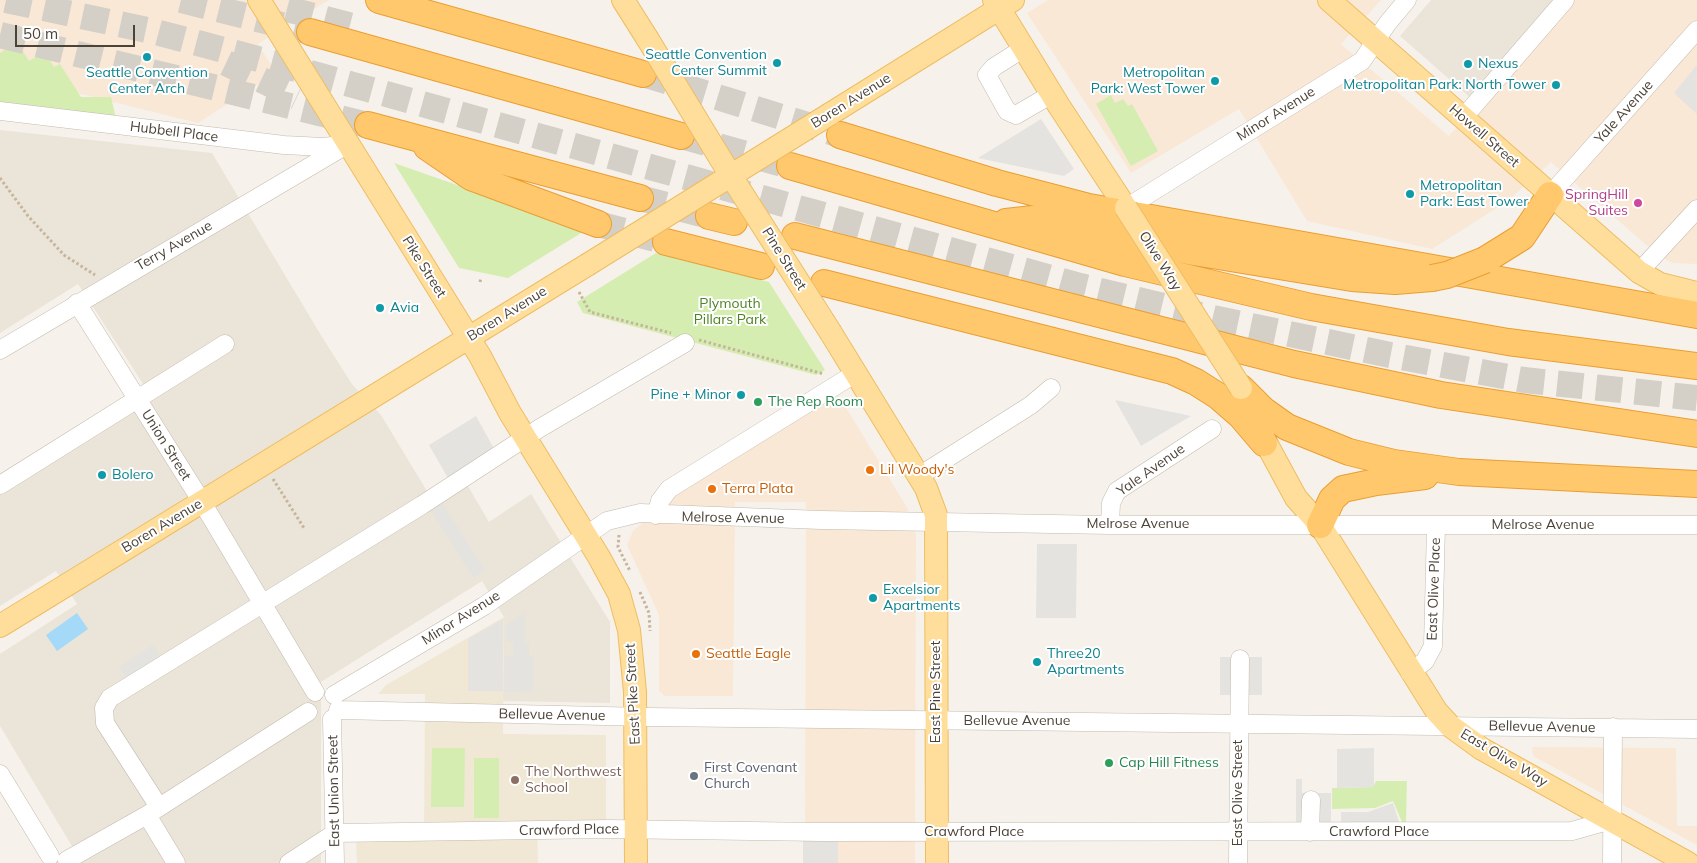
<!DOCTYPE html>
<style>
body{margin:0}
#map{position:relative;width:1697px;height:863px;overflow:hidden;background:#f6f2eb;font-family:Mulish,sans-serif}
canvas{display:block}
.scale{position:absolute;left:15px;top:25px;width:120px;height:22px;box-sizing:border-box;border:2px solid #4c4338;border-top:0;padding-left:6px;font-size:15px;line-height:18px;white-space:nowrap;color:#4c4338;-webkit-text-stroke:4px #fff;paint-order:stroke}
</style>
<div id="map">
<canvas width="1697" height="863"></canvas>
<div class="scale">50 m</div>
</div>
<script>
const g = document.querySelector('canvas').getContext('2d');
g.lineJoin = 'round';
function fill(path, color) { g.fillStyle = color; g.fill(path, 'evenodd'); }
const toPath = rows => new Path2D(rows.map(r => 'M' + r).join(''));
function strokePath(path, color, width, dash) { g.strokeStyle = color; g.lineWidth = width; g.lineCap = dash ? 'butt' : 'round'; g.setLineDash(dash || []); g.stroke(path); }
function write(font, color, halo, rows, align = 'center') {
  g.font = font + ' Mulish,sans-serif'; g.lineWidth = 4; g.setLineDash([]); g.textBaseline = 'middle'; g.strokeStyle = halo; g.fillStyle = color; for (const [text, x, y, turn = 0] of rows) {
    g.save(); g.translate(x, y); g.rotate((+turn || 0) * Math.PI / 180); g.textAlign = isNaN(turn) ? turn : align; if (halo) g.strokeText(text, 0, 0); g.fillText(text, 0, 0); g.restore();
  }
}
fill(toPath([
 [1431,0,1560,0,1473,100,1400,36],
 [0,130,212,153,322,337,352,384,381,415,433,501,465,481,489,522,531,494,610,622,610,703,503,701,504,617,482,581,321,682,321,863,82,863,0,726,0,654,77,604,56,571,0,606,0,490,151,396,78,284,0,333]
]), '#ebe4d9');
fill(toPath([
 [0,0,329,0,258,44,276,73,198,123,0,74],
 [1048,0,1381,0,1341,44,1449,136,1570,0,1697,0,1697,264,1673,263,1659,256,1551,162,1508,201,1432,249,1307,221,1239,109,1131,173,1027,13],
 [837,393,908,509,916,536,915,863,805,863,806,502,735,502,733,696,665,696,659,691,659,615,627,545,633,531,682,489],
 [1532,747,1676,748,1677,826,1697,826,1697,845,1533,756]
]), '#f9e8d6');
fill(toPath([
 [504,617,503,734,606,735,606,826,537,826,538,863,357,863,356,839,424,839,425,694,378,694,386,685]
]), '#f0e7d4');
fill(toPath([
 [17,42,29,61,44,52,54,67,60,64,81,97,111,97,118,127,0,112,0,53],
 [1111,95,1115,103,1123,99,1128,106,1132,104,1158,151,1131,166,1096,104],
 [394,163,586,230,508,278,459,268],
 [656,253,769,282,825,370,816,375,583,313,577,302],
 [432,748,465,748,464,807,431,807],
 [474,758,499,758,499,818,474,818],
 [1376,781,1407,781,1406,822,1402,822,1393,801,1375,808,1332,809,1332,788,1373,787]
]), '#d5edb1');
fill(toPath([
 [1697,65,1697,114,1674,93],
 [1041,119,1074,169,1064,176,978,158],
 [1115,400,1191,416,1141,446],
 [476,416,496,452,449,480,429,445],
 [441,501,485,570,473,578,430,508],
 [1037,544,1077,544,1076,618,1036,618],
 [525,613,525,643,529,643,529,657,533,657,533,691,504,692,504,656,513,656,513,642,506,641,506,625],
 [503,619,503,691,468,691,468,639],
 [153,645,160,656,126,677,119,667],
 [1220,657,1262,657,1262,695,1220,695],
 [1374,748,1374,787,1337,788,1337,749],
 [1296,779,1302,779,1302,793,1331,793,1331,822,1296,823],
 [1393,803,1399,822,1341,823,1341,812,1368,812],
 [838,840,838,863,803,863,803,841]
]), '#e5e3df');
fill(toPath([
 [77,613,88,629,57,651,46,635]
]), '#a4d9f7');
strokePath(toPath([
 [6,0,152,31,292,68,1080,286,1213,318,1390,355,1524,380,1697,398],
 [181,0,310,32],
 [287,9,352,26],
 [0,35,368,125],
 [226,63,297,97],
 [643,74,840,135],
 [681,136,790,166],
 [640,198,709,216],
 [598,224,655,239]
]), '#d4cfc7', 26, [26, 13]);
const minor = toPath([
 [1024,48,994,67,987,75,1007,111,1016,115,1052,94],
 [0,111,284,145,323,147,342,145],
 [1463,118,1565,0],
 [1550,195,1697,30],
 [1126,208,1362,61,1387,24,1407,0],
 [1639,272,1697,209],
 [77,303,202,502,315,692],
 [0,350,348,144],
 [919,476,1031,405,1051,388],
 [0,485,225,344],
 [656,515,660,501,669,489,856,373],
 [1110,525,1111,503,1117,491,1212,429],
 [1410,673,1425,661,1433,646,1436,526],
 [334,695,484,606,607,521,640,513,821,520,1110,525,1697,525],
 [338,710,648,717,1697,729],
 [332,719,335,863],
 [0,774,50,856],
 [159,807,105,723,104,708,110,698,422,505,540,428,685,343],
 [147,815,176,863],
 [1310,832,1311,800],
 [67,860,147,815,308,712],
 [289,863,335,833,609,829,821,832,1572,831,1611,820],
 [1238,863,1240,659],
 [1612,863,1613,727]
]);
const major = toPath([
 [259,0,480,356,510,413,599,557,619,594,629,630,635,692,636,863],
 [623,0,647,38],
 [994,0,1059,106,1126,208],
 [1329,0,1639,272,1660,284,1697,293],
 [830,114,1013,0],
 [831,333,926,488,936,515,937,863],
 [1258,428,1296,498,1320,525,1437,712,1449,725,1482,749,1688,863],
 [0,626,587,265]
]);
const highway = toPath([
 [379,0,643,74],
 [310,32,681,136],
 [368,125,640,198],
 [840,135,997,183,1089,207,1697,315],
 [427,147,471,177,598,224],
 [790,166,1125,263,1311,307,1508,342,1697,366],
 [709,216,734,222],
 [1006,222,1033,219,1194,252,1352,278,1395,281,1432,278],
 [795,236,1294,364,1441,395,1697,434],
 [666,242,761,266],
 [1485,260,1522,237,1550,195],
 [824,283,1172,371,1196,382,1218,396,1241,416,1264,443],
 [1241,388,1263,410,1287,427,1349,452,1394,463,1459,472,1697,484],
 [1320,525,1332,499,1343,489,1376,482,1425,476]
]);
strokePath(minor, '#c3baac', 19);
strokePath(major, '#eebd62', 24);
strokePath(highway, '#ea9e31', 28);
strokePath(toPath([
 [0,178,28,216,64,255,95,275],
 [480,282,481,278],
 [579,292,590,312,671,333],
 [699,340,824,374],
 [273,479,304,528],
 [619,535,618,547,630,571],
 [640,592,649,613,650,631]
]), '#c6b59c', 3, [2.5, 2.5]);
strokePath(minor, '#fff', 18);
strokePath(major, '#ffde9b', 22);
strokePath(highway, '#ffc86d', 26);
const majorBridge = toPath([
 [647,38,731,176,831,333],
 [1126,208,1241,388],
 [587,265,830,114]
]);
const highwayBridge = toPath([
 [1432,278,1447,275,1485,260]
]);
strokePath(majorBridge, '#eebd62', 24, []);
strokePath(highwayBridge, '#ea9e31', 28, []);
strokePath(majorBridge, '#ffde9b', 22);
strokePath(highwayBridge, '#ffc86d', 26);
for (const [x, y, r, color] of [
 [147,57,5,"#0f9aa8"],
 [777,63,5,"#0f9aa8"],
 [1468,64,5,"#0f9aa8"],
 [1215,81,5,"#0f9aa8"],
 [1556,85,5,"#0f9aa8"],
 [1410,194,5,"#0f9aa8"],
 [1638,203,5,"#d1479c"],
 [380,308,5,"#0f9aa8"],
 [741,395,5,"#0f9aa8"],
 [758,402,5,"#2e9e5b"],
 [870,470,5,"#e8710a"],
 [102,475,5,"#0f9aa8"],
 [712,489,5,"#e8710a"],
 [873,598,5,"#0f9aa8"],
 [696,654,5,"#e8710a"],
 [1037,662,5,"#0f9aa8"],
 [1109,763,5,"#2e9e5b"],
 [694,776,5,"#6b7280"],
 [515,780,5,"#8d6e63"]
]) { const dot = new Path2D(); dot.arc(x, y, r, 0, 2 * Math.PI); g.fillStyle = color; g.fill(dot); strokePath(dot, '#fff', 2); }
write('14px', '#0d838f', '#fff', [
 ["Seattle Convention",767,55,"right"],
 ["Center Summit",767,71,"right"],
 ["Nexus",1478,64],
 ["Seattle Convention",147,73,"center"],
 ["Center Arch",147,89,"center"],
 ["Metropolitan",1205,73,"right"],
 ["Park: West Tower",1205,89,"right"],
 ["Metropolitan Park: North Tower",1546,85,"right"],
 ["Metropolitan",1420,186],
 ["Park: East Tower",1420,202],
 ["Avia",390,308],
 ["Pine + Minor",731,395,"right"],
 ["Bolero",112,475],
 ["Excelsior",883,590],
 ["Apartments",883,606],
 ["Three20",1047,654],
 ["Apartments",1047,670]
], 'left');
write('14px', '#4c4338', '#fff', [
 ["Boren Avenue",851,101,-32],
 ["Yale Avenue",1624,112,-48],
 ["Minor Avenue",1276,114,-32],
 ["Hubbell Place",174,132,7],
 ["Howell Street",1484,136,41],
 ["Terry Avenue",174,246,-30],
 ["Pine Street",784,259,58],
 ["Olive Way",1160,261,58],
 ["Pike Street",424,267,58],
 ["Boren Avenue",507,314,-32],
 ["Union Street",166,445,58],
 ["Yale Avenue",1151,470,-35],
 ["Melrose Avenue",733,518,1],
 ["Melrose Avenue",1138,524],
 ["Melrose Avenue",1543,525],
 ["Boren Avenue",162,526,-31],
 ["East Olive Place",1434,589,-88],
 ["Minor Avenue",461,618,-32],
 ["East Pine Street",936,692,-90],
 ["East Pike Street",633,694,-93],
 ["Bellevue Avenue",552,715,1],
 ["Bellevue Avenue",1017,721],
 ["Bellevue Avenue",1542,727,1],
 ["East Olive Way",1504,758,31],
 ["East Union Street",334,791,-91],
 ["East Olive Street",1238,793,-90],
 ["Crawford Place",569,830,-1],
 ["Crawford Place",974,832],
 ["Crawford Place",1379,832]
]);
write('14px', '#b23c85', '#fff', [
 ["SpringHill",1628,195],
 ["Suites",1628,211]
], 'right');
write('14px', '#4d8424', '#fff', [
 ["Plymouth",730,304],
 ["Pillars Park",730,320]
]);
write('14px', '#27864d', '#fff', [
 ["The Rep Room",768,402],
 ["Cap Hill Fitness",1119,763]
], 'left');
write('14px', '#c56008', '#fff', [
 ["Lil Woody's",880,470],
 ["Terra Plata",722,489],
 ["Seattle Eagle",706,654]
], 'left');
write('14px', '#5b616d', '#fff', [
 ["First Covenant",704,768],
 ["Church",704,784]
], 'left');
write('14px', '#785e54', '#fff', [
 ["The Northwest",525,772],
 ["School",525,788]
], 'left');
</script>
